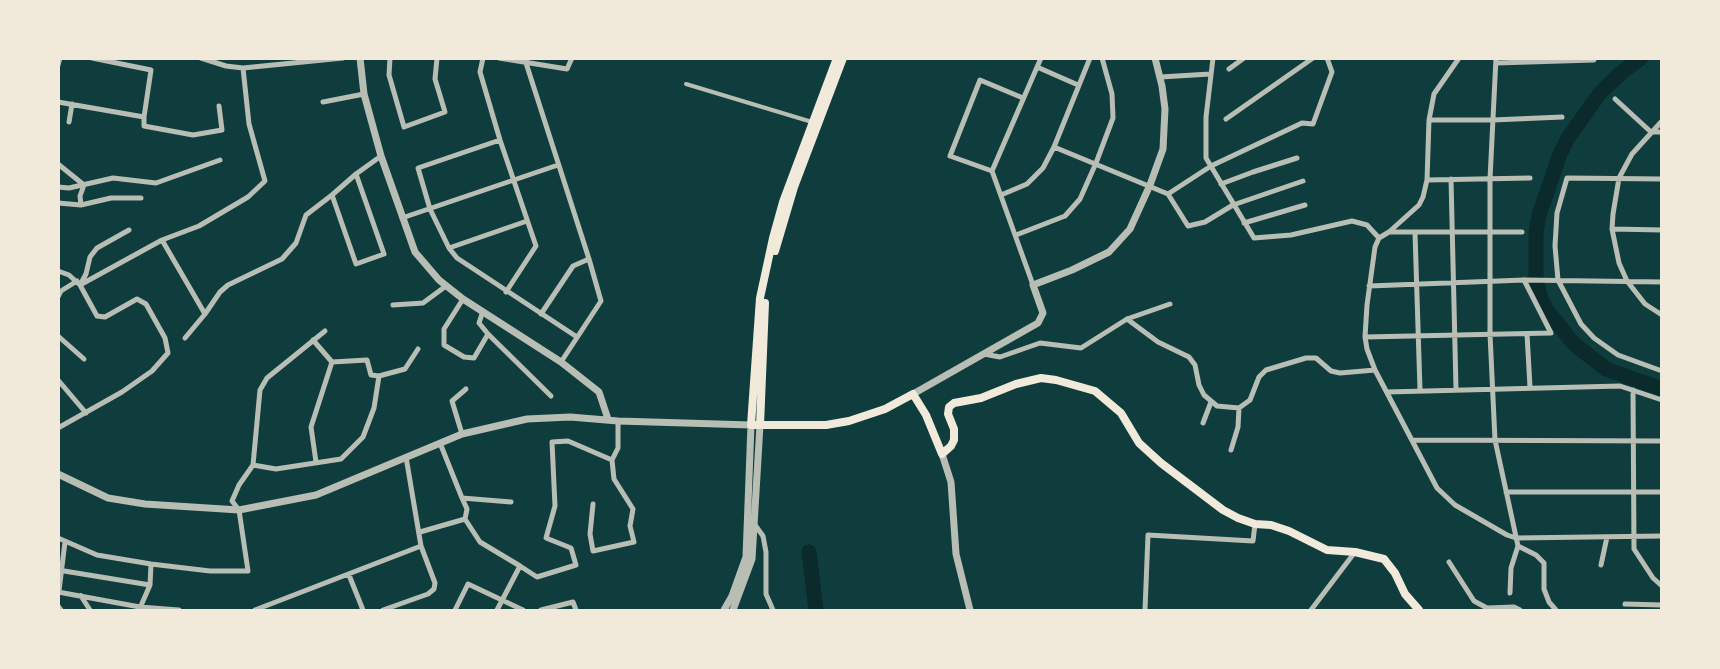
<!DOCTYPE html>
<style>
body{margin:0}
#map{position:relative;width:1720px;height:669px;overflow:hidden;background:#0f3d3e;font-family:Signika,sans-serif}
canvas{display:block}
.frame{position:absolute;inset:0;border:60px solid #f1e9da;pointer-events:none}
</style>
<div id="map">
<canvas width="1720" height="669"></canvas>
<div class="frame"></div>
</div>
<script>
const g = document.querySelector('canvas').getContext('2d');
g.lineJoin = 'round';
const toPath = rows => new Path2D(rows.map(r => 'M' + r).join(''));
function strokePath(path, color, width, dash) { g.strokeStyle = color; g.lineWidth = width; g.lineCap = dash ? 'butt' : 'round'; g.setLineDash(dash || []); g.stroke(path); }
strokePath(toPath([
 [1641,58,1622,72,1600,93,1568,138,1560,154,1539,215,1536,233,1536,279,1540,296,1546,309,1573,343,1606,369,1662,389],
 [809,552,816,610]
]), '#0a2a2b', 15);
strokePath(toPath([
 [686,84,812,122]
]), '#b8beb3', 4);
strokePath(toPath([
 [201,58,226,66,243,68,343,58],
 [390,58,389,75,404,127,445,112,435,79,437,58],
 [483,58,480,72,500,140,536,246,506,292],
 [499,58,567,69,572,58],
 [527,58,526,63,589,259,601,301,561,362],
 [1213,58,1206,117,1206,158,1254,238,1291,235,1352,221,1367,225,1379,238],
 [1459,58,1434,94,1429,120,1427,180,1423,197,1419,205,1389,232,1379,238,1375,247,1367,305,1365,337,1367,349,1375,370,1437,488,1455,505,1507,535,1516,538,1662,536],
 [1496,58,1490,179,1490,334,1495,440,1518,546,1536,555,1544,563,1544,589,1549,602,1556,610],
 [1496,63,1594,60,1594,58],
 [58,65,60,58],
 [1037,67,1078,85],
 [1229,69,1244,58],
 [1161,77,1210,74],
 [1615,99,1651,132,1662,132],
 [58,102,144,117,151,70,92,58],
 [323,102,364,94],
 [144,117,144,126,193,135,222,130,219,106],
 [1226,119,1313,58],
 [1429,120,1493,120,1562,117],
 [1662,121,1632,154,1619,178,1613,214,1612,229,1619,263,1627,281,1645,304,1662,315],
 [69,122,72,104],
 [500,140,418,168,430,209,449,248,457,258,577,337],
 [1054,147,1168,194,1211,166,1302,123,1313,124,1332,72,1327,58],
 [58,164,84,185,80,196,81,205,58,203],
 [992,171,950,156,980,80,1023,98],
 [356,174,384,254,356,264,332,195,356,174,381,156],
 [1451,179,1456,389],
 [1662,179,1567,178,1557,213,1555,246,1558,280,1581,324,1594,338,1618,355,1662,371],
 [1427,180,1530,178],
 [1221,184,1253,172,1297,158],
 [58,187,69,188,113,178,156,183,220,160],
 [1168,194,1188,226,1205,222,1233,205,1303,181],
 [1001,195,1027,184,1043,168,1054,147,1090,58],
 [81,205,111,198,141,198],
 [402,218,558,165],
 [1244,223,1305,205],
 [1612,229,1662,230],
 [1389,232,1522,232],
 [1415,233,1420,390],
 [1016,235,1065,216,1080,199,1096,163,1113,118,1112,94,1102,58],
 [449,248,527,221],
 [58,271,69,275,80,285,86,274,90,257,97,248,129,230],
 [1033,285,992,171,1041,58],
 [1369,286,1524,280,1662,282],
 [58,297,61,291,77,281],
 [463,299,444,329,444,345,464,357,474,358,488,334],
 [393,305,423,303,446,286],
 [483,311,479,323,488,334,551,396],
 [205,314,162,240,199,226,248,197,265,181,249,124,243,68],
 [541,314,573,266,589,259],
 [1127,319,1158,342,1189,357,1195,365,1199,385,1204,395,1217,406,1239,408,1250,400,1259,377,1266,370,1306,358,1316,358,1331,371,1340,373,1375,370],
 [1527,334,1530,387],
 [58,336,84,359],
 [1365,337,1551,333,1524,280],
 [185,338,205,314,220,292,228,285,282,259,296,243,306,215,332,195],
 [313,340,332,362,367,360,371,375,379,376],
 [984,354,1000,357,1040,343,1081,348,1127,319,1170,304],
 [58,380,86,413],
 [1633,390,1634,549,1653,578,1662,586],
 [1387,392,1620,386,1662,400],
 [1203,423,1211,402],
 [58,428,122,392,152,371,168,353,165,338,146,304,137,299,105,317,97,316,80,285,162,240],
 [462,434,452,401,466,389],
 [1413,440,1662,441],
 [440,443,462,498,511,502],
 [1231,450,1238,427,1239,408],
 [316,462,311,427,332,362],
 [253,465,276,469,341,459,363,437,374,408,379,376,405,369,418,349],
 [1506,492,1662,492],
 [462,498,467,509,465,519],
 [593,504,590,534,593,551,634,542,630,526,633,509,614,479,612,460],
 [755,525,763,536,766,552,766,594,773,610],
 [420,532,465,519,480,542,520,566],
 [58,538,97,555,151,564,210,571,248,571,239,510,232,501,239,485,253,465,260,390,267,378,325,331],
 [1449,562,1474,601,1487,608,1514,607,1520,610],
 [1601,565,1607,537],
 [58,570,150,585],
 [349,575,363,610],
 [59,591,65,542],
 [58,592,140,607,179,610],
 [1510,593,1511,568,1518,546],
 [81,596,90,610],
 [1625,604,1662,605],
 [58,606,61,610],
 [140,608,150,585,151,564],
 [255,610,421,546],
 [383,610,428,594,434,589,435,583,421,546,406,457],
 [455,610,468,584,523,610],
 [497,610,520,566,537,577,576,565,571,548,546,538,555,506,552,442,568,441,612,460,618,448,618,421],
 [541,610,573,602,576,610],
 [1145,610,1148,535,1253,541,1255,524],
 [1311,610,1355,552]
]), '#b8beb3', 5);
strokePath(toPath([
 [360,58,364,94,381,156,415,252,439,280,463,299,561,362,599,392,608,419],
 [913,394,1038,323,1043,313,1033,285,1072,270,1109,252,1130,229,1150,185,1163,149,1165,109,1162,86,1155,58],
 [942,454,951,482,956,554,970,610],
 [58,474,108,498,145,504,239,510,316,495,462,434,527,419,570,417,618,421,751,425,746,557,732,596,724,610],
 [733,610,752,559,760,425]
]), '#b8beb3', 7);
strokePath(toPath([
 [837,58,783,202,773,238,760,298,751,425,826,425,849,421,885,409,913,394,926,415,942,454,951,446,954,440,954,429,948,414,949,407,954,403,981,398,1016,384,1041,378,1056,380,1095,391,1121,413,1139,443,1161,463,1223,510,1238,518,1255,524,1271,525,1289,531,1327,550,1355,552,1384,559,1395,573,1405,594,1419,610],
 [775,251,794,187,843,58],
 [760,425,765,303]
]), '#f1e9da', 8);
</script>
